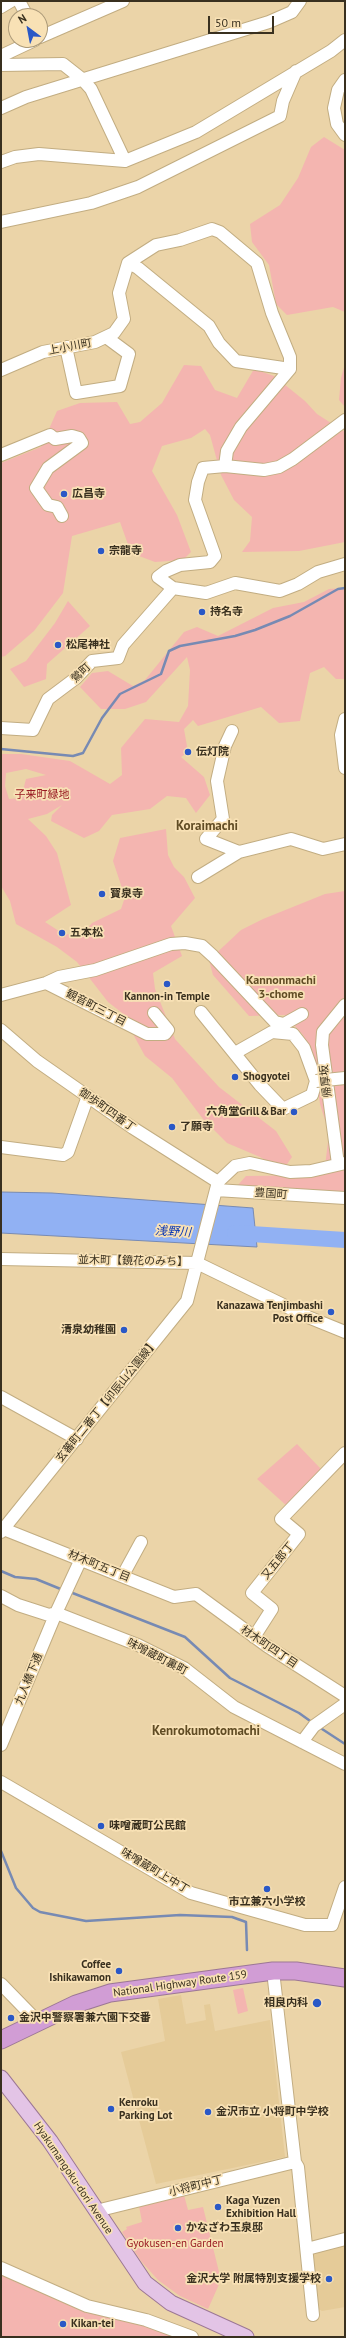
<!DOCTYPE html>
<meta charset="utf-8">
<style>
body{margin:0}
#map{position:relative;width:346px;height:2338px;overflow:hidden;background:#ebd4a8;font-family:"PT Sans",sans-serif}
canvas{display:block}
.frame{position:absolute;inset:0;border:2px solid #39301f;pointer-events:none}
.north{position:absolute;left:8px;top:8px;width:40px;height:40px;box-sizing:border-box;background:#f8e1b5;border:1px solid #ac9a79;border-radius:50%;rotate:328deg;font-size:11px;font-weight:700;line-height:16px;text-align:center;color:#39301f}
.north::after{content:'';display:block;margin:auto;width:14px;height:18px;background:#2a58c6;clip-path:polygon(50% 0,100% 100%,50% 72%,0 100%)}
.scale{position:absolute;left:208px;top:16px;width:66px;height:18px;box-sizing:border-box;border:2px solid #39301f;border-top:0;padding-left:5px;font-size:12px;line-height:14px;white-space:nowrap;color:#39301f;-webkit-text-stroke:3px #f8e1b5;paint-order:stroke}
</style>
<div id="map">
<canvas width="346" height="2338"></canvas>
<div class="frame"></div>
<div class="north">N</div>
<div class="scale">50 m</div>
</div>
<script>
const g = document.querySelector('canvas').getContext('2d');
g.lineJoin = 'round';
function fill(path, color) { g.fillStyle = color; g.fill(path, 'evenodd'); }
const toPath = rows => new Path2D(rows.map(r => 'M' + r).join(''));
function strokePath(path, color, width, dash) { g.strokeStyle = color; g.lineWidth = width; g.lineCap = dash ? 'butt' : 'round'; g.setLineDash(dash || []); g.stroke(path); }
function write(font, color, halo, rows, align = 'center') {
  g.font = font + ' "PT Sans","Noto Sans JP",sans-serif'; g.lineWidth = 3.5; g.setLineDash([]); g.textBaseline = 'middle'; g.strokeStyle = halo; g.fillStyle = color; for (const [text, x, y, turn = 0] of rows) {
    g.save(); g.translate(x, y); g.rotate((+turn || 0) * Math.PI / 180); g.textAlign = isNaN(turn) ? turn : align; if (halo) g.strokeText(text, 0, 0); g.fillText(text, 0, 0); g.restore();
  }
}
fill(toPath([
 [181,1995,186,2024,206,2020,204,2005,210,2004,215,2031,270,2020,285,2157,156,2184,121,2052,165,2041,158,1999],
 [345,2242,345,2307,322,2311,317,2308,310,2251]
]), '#e5cb98');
fill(toPath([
 [324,137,345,150,345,312,333,307,287,315,276,304,269,265,252,242,250,224,280,205,298,178,311,147],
 [345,364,345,407,339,400,341,378],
 [184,365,201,366,215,390,237,398,254,369,274,376,305,401,317,414,345,432,345,542,299,551,242,552,250,541,252,517,234,500,221,475,210,435,205,429,191,438,162,446,152,471,177,515,191,552,183,560,155,562,131,553,120,522,72,536,63,593,34,631,5,656,1,657,1,463,41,447,57,411,80,403,117,402,130,424,140,422,162,403],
 [345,588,345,679,336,679,324,667,310,673,300,721,279,723,261,707,198,726,193,720,184,729,188,752,181,757,204,777,210,795,196,813,186,798,167,796,150,809,112,815,99,831,84,838,51,821,52,815,62,805,47,814,28,819,46,836,57,853,71,905,45,922,62,933,80,937,92,923,121,909,125,897,113,861,120,838,166,829,168,855,174,867,184,877,195,898,171,926,182,956,153,973,155,989,175,1039,219,1087,276,1131,292,1157,283,1170,260,1157,227,1143,203,1119,172,1078,145,1056,121,1012,108,1002,77,962,57,947,16,924,10,901,1,886,1,754,21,754,70,761,110,784,122,775,121,748,145,719,179,722,188,706,190,670,187,657,146,702,125,709,101,709,80,687,92,673,108,671,133,686,145,680,184,632,197,627,218,636,273,608,304,602,329,589],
 [26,769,46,775,26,779,21,798,9,799,5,786,6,773],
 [68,601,90,626,47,664,46,679,24,687,10,669,26,661,55,623],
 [345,891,345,1191,320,1197,238,1185,246,1176,324,1175,329,1133,320,1104,314,1056,303,1035,285,1015,249,1016,213,975,209,960,241,930,263,919,325,894],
 [297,1444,320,1468,321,1473,288,1507,257,1479],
 [243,1988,248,2011,238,2014,233,1990],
 [184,2195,188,2210,203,2207,221,2280,208,2309,180,2296,158,2280,141,2261,122,2232,127,2229,126,2227,142,2222,139,2206],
 [1,2275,57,2298,149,2325,181,2337,1,2337]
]), '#f4b5b0');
const water = toPath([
 [1,1192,52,1193,253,1208,257,1247,1,1233,1,1192]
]);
fill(water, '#91b1f3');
strokePath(water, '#778ab3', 1);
strokePath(toPath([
 [1,749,73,756,83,753,102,718,120,694,161,674,169,651,180,646,235,636,255,630,290,616,338,589,345,588],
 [1,1571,15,1577,36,1579,63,1590],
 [70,1592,185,1637,230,1678,299,1713,313,1723],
 [319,1727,345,1744],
 [1,1851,16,1888,33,1908,40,1912,86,1921,180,1915,232,1917,246,1922,247,1950]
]), '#778ab3', 2.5);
strokePath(toPath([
 [235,1233,345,1240]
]), '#91b1f3', 16);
const minor = toPath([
 [19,1,26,14],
 [1,7,11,1],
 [40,37,123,1],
 [1,56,35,40],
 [1,62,2,65,63,64,82,79,91,89,125,161],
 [345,80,338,90,334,108,337,124,345,135],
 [1,108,26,97,269,22,292,12,300,1],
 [1,162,15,157,39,154,125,161,196,132,331,51,345,40],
 [1,222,91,203,138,187,280,116,283,101,296,71],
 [128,263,156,245,180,240,212,229,220,232,257,263,272,313,290,357,290,369,241,427,227,451,225,466],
 [128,263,138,268,209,326,219,343,236,361,290,369],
 [66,347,76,393,120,386,129,354,106,337],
 [1,370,43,352,95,342,114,333,124,319,119,293,128,263],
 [345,420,293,459,279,467,264,470,225,466,203,468,198,482,195,500,215,556,210,562,180,565,166,571,158,577,173,588,206,593,235,583,280,591,298,584,318,572,345,564],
 [1,455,50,435,55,439,72,436,79,438,82,443,48,468,36,488,48,505,57,507,62,516],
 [345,719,341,735,345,768],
 [1,728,33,730,48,699,76,678,92,661,118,658,123,645,173,588],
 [232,731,225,746,217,781,223,819,206,839,239,852,291,839,323,849,345,844],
 [198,877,239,852],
 [46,983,147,1034,165,1034,168,1030,154,1013],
 [1,995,46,983,59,977,95,970,171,944,185,943,202,946,213,956,275,1022,284,1024,302,1014],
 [201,1012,260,1085,283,1109,312,1095,316,1081,304,1048,293,1034,272,1032,235,1053],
 [1,1030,37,1061,133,1128,218,1182],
 [1,1147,63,1155,68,1152,88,1096],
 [338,1164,322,1045,323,1032,345,1005],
 [216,1190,345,1198],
 [1,1259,197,1263,308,1317,345,1332],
 [1,1397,77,1439],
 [1,1528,174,1597,196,1594,267,1646,345,1696],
 [1,1532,187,1301,218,1182,235,1166,250,1163,290,1172,311,1171,345,1163],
 [123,1575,141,1542],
 [1,1596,18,1605,49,1615,56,1613,138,1645,184,1668,234,1707,345,1764],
 [254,1637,272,1609,252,1593,299,1534,281,1519,345,1453],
 [302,1742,314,1726,345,1704],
 [1,1745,56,1613,81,1559],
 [1,1782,191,1893,305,1925,332,1925,345,1887],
 [273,1971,295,2162,298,2167,313,2315],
 [1,1984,38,2022],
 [96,2211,295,2162],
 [307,2249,345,2239],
 [1,2268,87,2306,146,2320,192,2337]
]);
const major = toPath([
 [1,2078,50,2141,145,2283,171,2303,246,2337]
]);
const highway = toPath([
 [1,2040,76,2004,110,1993,273,1971,296,1971,345,1978]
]);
strokePath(minor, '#c2ad82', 14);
strokePath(major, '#9c7795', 17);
strokePath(highway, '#9c7795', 19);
strokePath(minor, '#fff', 12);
strokePath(major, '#e3c4e6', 15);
strokePath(highway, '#d19dd5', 17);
const minorBridge = toPath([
 [316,1081,345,1078]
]);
strokePath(minorBridge, '#c2ad82', 14, []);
strokePath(minorBridge, '#fff', 12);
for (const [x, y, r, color] of [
 [64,494,4,"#2a58c6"],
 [101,551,4,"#2a58c6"],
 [202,612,4,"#2a58c6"],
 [58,645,4,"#2a58c6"],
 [188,752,4,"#2a58c6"],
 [102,894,4,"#2a58c6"],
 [62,933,4,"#2a58c6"],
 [167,984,4,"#2a58c6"],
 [235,1077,4,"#2a58c6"],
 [294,1112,4,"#2a58c6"],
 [172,1127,4,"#2a58c6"],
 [331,1312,4,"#2a58c6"],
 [124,1330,4,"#2a58c6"],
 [101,1826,4,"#2a58c6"],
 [267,1889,4,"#2a58c6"],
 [119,1971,4,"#2a58c6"],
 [317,2003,5,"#2a58c6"],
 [11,2018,4,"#2a58c6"],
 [111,2109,4,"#2a58c6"],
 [208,2112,4,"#2a58c6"],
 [218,2207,4,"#2a58c6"],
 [178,2228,4,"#2a58c6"],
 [329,2279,4,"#2a58c6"],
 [63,2324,4,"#2a58c6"]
]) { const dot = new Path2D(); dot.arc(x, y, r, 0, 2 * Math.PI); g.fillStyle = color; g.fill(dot); strokePath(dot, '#f8e1b5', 1.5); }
write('11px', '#39301f', '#f8e1b5', [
 ["上小川町",70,347,-11],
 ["鶯町",81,673,-44],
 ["観音町三丁目",96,1008,27],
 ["帰厚坂",326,1081,-97],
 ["御歩町四番丁",107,1110,35],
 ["豊国町",271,1194,4],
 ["並木町【鏡花のみち】",133,1261,1],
 ["玄蕃町二番丁【卯辰山公園線】",107,1401,-51],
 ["又五郎丁",278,1561,-51],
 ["材木町五丁目",99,1566,22],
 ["材木町四丁目",269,1647,34],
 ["味噌蔵町裏町",157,1657,27],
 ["九人橋下通",29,1679,-68],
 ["味噌蔵町上中丁",155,1871,31],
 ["National Highway Route 159",180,1984,-8],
 ["Hyakumangoku-dori Avenue",73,2178,56],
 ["小将町中丁",196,2186,-14]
]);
write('bold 11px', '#39301f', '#f8e1b5', [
 ["広昌寺",72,494],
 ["宗龍寺",109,551],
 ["持名寺",210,612],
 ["松尾神社",66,645],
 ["伝灯院",196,752],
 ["寶泉寺",110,894],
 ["五本松",70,933],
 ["Kannon-in Temple",167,997,"center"],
 ["Shogyotei",243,1077],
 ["六角堂Grill＆Bar",286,1112,"right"],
 ["了願寺",180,1127],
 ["Kanazawa Tenjimbashi",323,1306,"right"],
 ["Post Office",323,1319,"right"],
 ["清泉幼稚園",116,1330,"right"],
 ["味噌蔵町公民館",109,1826],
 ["市立兼六小学校",267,1902,"center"],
 ["Coffee",111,1965,"right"],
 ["Ishikawamon",111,1978,"right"],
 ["相良内科",308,2003,"right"],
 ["金沢中警察署兼六園下交番",19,2018],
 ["Kenroku",119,2103],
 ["Parking Lot",119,2116],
 ["金沢市立 小将町中学校",216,2112],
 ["Kaga Yuzen",226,2201],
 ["Exhibition Hall",226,2214],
 ["かなざわ玉泉邸",186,2228],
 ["金沢大学 附属特別支援学校",321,2279,"right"],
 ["Kikan-tei",71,2324]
], 'left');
write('11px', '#981a22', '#f8e1b5', [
 ["子来町緑地",42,795],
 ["Gyokusen-en Garden",175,2244]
]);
write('bold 12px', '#604c24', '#f8e1b5', [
 ["Kannonmachi",281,981],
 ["3-chome",281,995]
]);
write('italic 12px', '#0c38b4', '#f8e1b5', [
 ["浅野川",173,1232,3]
]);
write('bold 13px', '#604c24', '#f8e1b5', [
 ["Koraimachi",207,826],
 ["Kenrokumotomachi",206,1731]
]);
</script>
